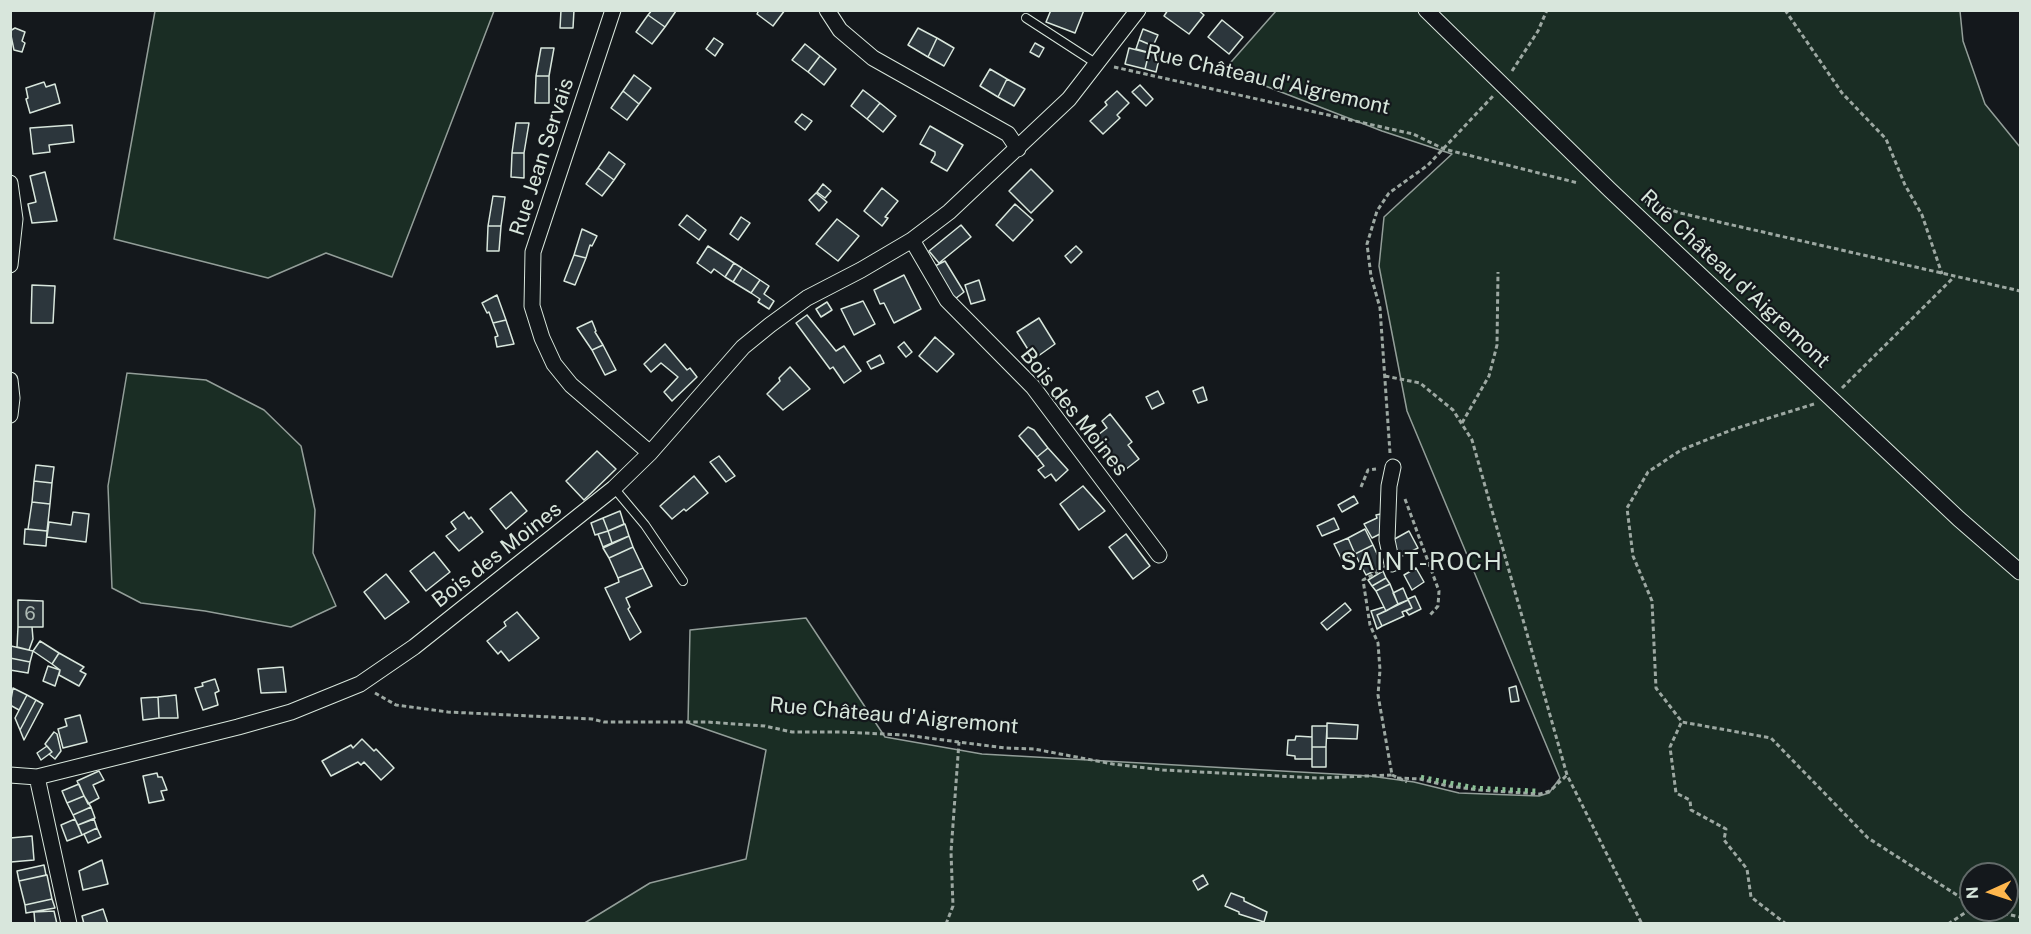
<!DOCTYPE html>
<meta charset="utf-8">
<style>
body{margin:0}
#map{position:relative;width:2031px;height:934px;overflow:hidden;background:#14181c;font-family:"Public Sans",sans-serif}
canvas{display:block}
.frame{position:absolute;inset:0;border:12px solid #d8e6dc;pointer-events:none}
.north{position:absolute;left:1959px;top:862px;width:60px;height:60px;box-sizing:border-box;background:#14181c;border:2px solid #626a69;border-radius:50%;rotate:267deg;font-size:16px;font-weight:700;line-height:24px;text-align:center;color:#d8e6dc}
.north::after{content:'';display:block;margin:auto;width:21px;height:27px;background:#ffb74d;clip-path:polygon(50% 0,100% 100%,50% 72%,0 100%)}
</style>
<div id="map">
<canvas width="2031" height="934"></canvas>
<div class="frame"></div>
<div class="north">N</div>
</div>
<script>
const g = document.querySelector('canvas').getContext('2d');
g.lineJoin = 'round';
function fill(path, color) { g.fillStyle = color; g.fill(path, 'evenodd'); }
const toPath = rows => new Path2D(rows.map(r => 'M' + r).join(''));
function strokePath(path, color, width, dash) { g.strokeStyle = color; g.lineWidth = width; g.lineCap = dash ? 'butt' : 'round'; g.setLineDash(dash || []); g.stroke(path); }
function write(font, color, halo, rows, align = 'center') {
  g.font = font + ' "Public Sans",sans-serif'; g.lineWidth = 4.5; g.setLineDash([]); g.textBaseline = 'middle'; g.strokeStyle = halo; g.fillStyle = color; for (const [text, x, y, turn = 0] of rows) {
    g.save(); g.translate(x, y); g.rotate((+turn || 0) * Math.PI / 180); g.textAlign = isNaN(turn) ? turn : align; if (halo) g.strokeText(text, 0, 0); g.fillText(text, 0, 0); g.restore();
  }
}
const green = toPath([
 [155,11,494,11,392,277,326,253,268,278,114,239,155,11],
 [1276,11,1960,11,1963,41,1985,104,2020,147,2020,923,583,924,650,883,746,859,766,750,688,723,690,630,806,618,885,737,982,754,1370,776,1414,782,1459,793,1539,796,1549,793,1560,778,1407,411,1379,266,1384,217,1452,154,1382,131,1224,70,1276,11],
 [1971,874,2007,874,2007,910,1971,910,1971,874],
 [127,373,206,380,264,410,301,446,315,510,313,553,336,606,291,627,205,611,141,603,112,588,108,486,127,373]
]);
fill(green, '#1a2d24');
strokePath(green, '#939e99', 1.5);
const building = toPath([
 [561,10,574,10,573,28,560,28,561,10],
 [652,10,675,10,676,11,665,27,648,15,652,10],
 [759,10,785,10,773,26,757,14,759,10],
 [1051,10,1084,10,1075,33,1046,22,1051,10],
 [1168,10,1198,10,1204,15,1189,34,1164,16,1168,10],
 [648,15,665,27,652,44,636,32,648,15],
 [1222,20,1243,37,1229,54,1208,37,1222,20],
 [15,28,25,32,22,41,25,43,22,52,14,50,10,31,15,28],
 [918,28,937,38,928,57,908,45,918,28],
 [1143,29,1158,35,1153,46,1139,40,1143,29],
 [714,38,723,44,715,56,706,49,714,38],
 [937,38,954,48,944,66,928,57,937,38],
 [1139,40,1151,45,1147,52,1136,49,1139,40],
 [1035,43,1044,48,1039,57,1030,52,1035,43],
 [805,44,820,56,808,72,792,60,805,44],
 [541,48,554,48,549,76,536,76,541,48],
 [1129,48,1149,53,1145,69,1125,64,1129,48],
 [1149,53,1160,55,1156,72,1145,69,1149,53],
 [820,56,836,69,824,85,808,72,820,56],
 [990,69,1007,79,998,97,980,86,990,69],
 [634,75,651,88,639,104,623,91,634,75],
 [536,76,549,76,549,103,535,103,536,76],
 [1007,79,1025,89,1014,106,998,97,1007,79],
 [44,82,46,87,55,84,60,103,30,113,26,99,28,98,26,88,44,82],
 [1140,85,1153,99,1146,106,1132,92,1140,85],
 [863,90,880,103,867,119,851,106,863,90],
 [623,91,639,104,627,120,611,108,623,91],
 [1117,91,1129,103,1117,115,1120,118,1103,134,1090,121,1107,105,1105,102,1117,91],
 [880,103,896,116,883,132,867,119,880,103],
 [802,114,812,121,805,130,795,122,802,114],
 [516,123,529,123,524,153,512,153,516,123],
 [72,125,74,142,49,145,50,152,33,154,30,128,72,125],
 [930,126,963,145,947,171,931,162,935,155,935,152,920,144,930,126],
 [609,152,625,164,614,180,598,168,609,152],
 [512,153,524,153,524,178,511,177,512,153],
 [598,168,614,180,602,196,586,184,598,168],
 [1031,169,1053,191,1031,213,1009,191,1031,169],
 [45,172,57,221,32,223,28,204,36,202,30,176,45,172],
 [823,184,831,191,825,198,817,192,823,184],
 [882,188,898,201,885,217,888,218,882,226,864,211,882,188],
 [816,193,827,202,819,211,809,200,816,193],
 [493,196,505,197,501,226,488,226,493,196],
 [1015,204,1033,220,1013,241,996,225,1015,204],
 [687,215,706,230,699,240,679,225,687,215],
 [741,217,750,223,738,240,730,234,741,217],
 [837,219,859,236,838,261,816,244,837,219],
 [961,225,971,237,939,263,929,251,961,225],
 [488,226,501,226,499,251,487,251,488,226],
 [582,229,597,236,592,246,590,245,586,258,574,255,582,229],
 [708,246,734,263,725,277,714,269,711,273,697,263,708,246],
 [1076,246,1082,252,1071,263,1065,256,1076,246],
 [574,255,586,258,575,285,564,281,574,255],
 [945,261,964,292,955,299,933,267,945,261],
 [734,263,742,268,733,282,725,277,734,263],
 [742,268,760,280,751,293,733,282,742,268],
 [904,275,921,309,894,323,884,303,880,304,874,290,904,275],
 [760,280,769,286,764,294,774,301,769,309,758,302,760,299,751,293,760,280],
 [979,280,985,300,971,304,965,285,979,280],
 [32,285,55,286,53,323,31,323,32,285],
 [497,295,506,320,493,323,489,312,487,313,482,303,497,295],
 [863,301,875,324,854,335,841,309,863,301],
 [827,302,832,310,821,317,816,309,827,302],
 [807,315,836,351,844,346,861,371,844,383,833,367,830,369,796,323,807,315],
 [1039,318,1055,344,1034,359,1017,332,1039,318],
 [506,320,514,344,497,347,495,337,498,336,493,323,506,320],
 [592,321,596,331,595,332,603,345,592,350,577,328,592,321],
 [935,337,954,354,937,372,919,356,935,337],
 [904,342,912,352,906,357,898,347,904,342],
 [665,344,687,370,690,368,697,377,672,401,664,392,678,377,661,363,651,372,644,364,665,344],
 [603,345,616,370,605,375,592,350,603,345],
 [880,355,884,363,871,369,867,362,880,355],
 [790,367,810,389,783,410,767,394,780,381,779,378,790,367],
 [1203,387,1207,400,1198,403,1193,391,1203,387],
 [1158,391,1164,403,1152,409,1146,397,1158,391],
 [1110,414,1132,442,1128,445,1139,459,1121,473,1094,438,1107,428,1102,421,1110,414],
 [1028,427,1034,430,1048,448,1037,457,1019,436,1028,427],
 [1048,448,1068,470,1056,481,1051,474,1045,478,1038,470,1044,466,1037,457,1048,448],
 [597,451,616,469,584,500,566,481,597,451],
 [719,456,735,476,726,482,710,462,719,456],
 [36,465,54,467,52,483,34,481,36,465],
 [694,476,708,493,686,511,684,509,672,519,660,506,694,476],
 [34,481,52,483,50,504,32,502,34,481],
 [1083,486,1105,511,1079,530,1060,504,1083,486],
 [511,492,527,511,506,529,490,509,511,492],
 [1354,496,1358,503,1342,512,1338,505,1354,496],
 [32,502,50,504,47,531,28,529,32,502],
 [620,511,624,524,608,531,603,518,620,511],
 [73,512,89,514,86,542,47,537,49,522,71,525,73,512],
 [464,512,469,519,471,517,483,532,459,551,446,536,456,529,451,522,464,512],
 [1385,513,1384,532,1372,538,1364,524,1377,518,1376,515,1385,513],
 [603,518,608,531,595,535,591,523,603,518],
 [1334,518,1339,529,1322,536,1317,526,1334,518],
 [625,524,629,536,612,543,608,531,625,524],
 [25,529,47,531,46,546,24,544,25,529],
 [1365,529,1373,545,1355,554,1348,538,1365,529],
 [608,531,612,543,603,547,598,534,608,531],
 [1409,531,1418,548,1400,557,1391,541,1409,531],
 [1126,534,1150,566,1133,579,1109,547,1126,534],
 [629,536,633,547,609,558,603,548,629,536],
 [1348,538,1355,554,1342,560,1334,544,1348,538],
 [1373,545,1383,567,1366,575,1355,554,1373,545],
 [633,547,643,568,618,578,609,558,633,547],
 [434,552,450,572,426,591,410,571,434,552],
 [643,568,652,586,626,598,630,607,628,609,641,632,630,640,605,588,619,582,618,578,643,568],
 [1416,568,1424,582,1412,590,1404,575,1416,568],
 [1383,571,1386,578,1372,586,1368,580,1383,571],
 [386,574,409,602,385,619,364,592,386,574],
 [1386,578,1390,584,1376,591,1372,586,1386,578],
 [1390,584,1398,604,1386,611,1376,591,1390,584],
 [1403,588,1408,600,1398,604,1393,593,1403,588],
 [1415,596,1421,609,1409,615,1406,611,1412,608,1408,599,1415,596],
 [18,600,43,601,43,627,18,627,18,600],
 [1408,600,1412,608,1402,612,1404,616,1382,626,1377,615,1408,600],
 [1345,603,1351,610,1327,630,1321,623,1345,603],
 [1384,607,1386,611,1377,615,1382,626,1377,629,1371,611,1384,607],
 [517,612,539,638,509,661,501,651,498,654,487,641,506,626,504,622,517,612],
 [18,627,32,627,33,639,29,650,17,647,18,627],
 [40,641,59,653,52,664,33,651,40,641],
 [11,646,33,651,30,662,10,658,11,646],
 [59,653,84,667,80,671,86,674,79,686,59,675,60,670,52,664,59,653],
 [10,658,30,662,28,673,10,670,10,658],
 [48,666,60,670,55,686,43,681,48,666],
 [283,667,286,692,261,693,258,669,283,667],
 [215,679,219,691,215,693,218,705,203,710,195,688,203,686,202,683,215,679],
 [1516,686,1519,701,1511,702,1509,688,1516,686],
 [13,688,27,695,19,710,10,705,13,688],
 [27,695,36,700,20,730,15,718,27,695],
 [176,695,178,718,159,718,158,697,176,695],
 [158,697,159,718,143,720,141,698,158,697],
 [36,700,43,704,24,740,20,730,36,700],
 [80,715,87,742,63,748,58,729,67,726,65,719,80,715],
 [1327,723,1358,725,1357,739,1327,738,1327,723],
 [1312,726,1327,726,1326,747,1312,747,1312,726],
 [54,732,57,734,61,751,55,759,49,754,52,752,45,744,54,732],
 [1296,736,1312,737,1312,759,1295,759,1295,756,1287,755,1288,740,1295,740,1296,736],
 [362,739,374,751,376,749,394,768,381,780,364,762,361,765,358,762,331,776,322,761,351,745,353,748,362,739],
 [47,746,52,752,41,760,37,753,47,746],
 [1312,747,1326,747,1326,767,1312,767,1312,747],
 [99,771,104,780,93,785,99,798,88,804,77,781,99,771],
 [157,773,158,777,162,777,167,790,161,791,164,800,149,803,143,776,157,773],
 [79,784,84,796,67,803,62,791,79,784],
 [84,796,91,807,73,815,67,803,84,796],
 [91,807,95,818,78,825,73,815,91,807],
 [75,819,82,835,67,841,61,825,75,819],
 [94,819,97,828,82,835,78,825,94,819],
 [97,828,101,837,88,843,84,834,97,828],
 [32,836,34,860,11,862,10,838,32,836],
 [102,860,108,884,83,890,79,871,102,860],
 [44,865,46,875,19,881,17,871,44,865],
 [47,875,52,899,25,905,19,881,47,875],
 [1203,875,1208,884,1198,890,1193,881,1203,875],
 [1231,893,1244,898,1244,901,1267,912,1264,922,1239,914,1239,912,1225,906,1231,893],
 [52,899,55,908,26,913,25,905,52,899],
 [103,909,108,924,84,924,82,916,103,909],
 [54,911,57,924,35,924,34,912,54,911]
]);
fill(building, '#2c363c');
strokePath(building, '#d8e6dc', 1.5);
const lane = toPath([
 [1026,18,1097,64],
 [614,488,645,525,683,581]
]);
const street = toPath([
 [613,10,533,252,532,306,542,338,554,364,571,385,650,453],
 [827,10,840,30,873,58,1008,134,1018,149],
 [1426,10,1610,190,1959,519,2020,572],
 [10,183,15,219,10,265],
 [912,240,947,300,1033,387,1159,555],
 [10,380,12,398,10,415],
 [1392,564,1387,540,1389,486,1393,467],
 [10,775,37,777,238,727,291,712,360,684,414,647,614,488,650,453,743,347,770,325,807,298,861,270,912,240,949,212,1069,99,1138,10],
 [37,777,69,924]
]);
strokePath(lane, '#d8e6dc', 10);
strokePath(street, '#d8e6dc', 17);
strokePath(toPath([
 [1785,10,1842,93,1886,139,1905,185,1922,215,1942,274],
 [1114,67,1413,134,1444,149,1578,183],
 [1512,71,1538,31,1547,10],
 [1645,201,1680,213,2020,291],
 [1385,376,1420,383,1453,410,1472,440,1567,775,1642,924],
 [1842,388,1954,277],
 [1814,404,1734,429,1681,450,1648,472,1627,508,1633,556,1652,601,1656,688,1682,722,1771,738,1868,838,1971,904],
 [1462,423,1489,376,1497,345,1498,272],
 [1390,453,1380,308,1371,276,1367,244,1377,211,1389,193,1428,165,1493,96],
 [1361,487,1368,470,1376,469],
 [1405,499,1439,591,1438,606,1430,615],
 [375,693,396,705,448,712,592,719,604,722,707,722,765,726,792,732,842,732,905,735,1005,748,1034,749,1113,764,1163,770,1318,778,1392,775,1378,695,1380,670,1378,643,1370,625,1363,580,1378,572],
 [1681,723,1670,747,1676,793,1690,800,1691,810,1726,829,1724,840,1747,869,1751,897,1786,924],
 [1392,775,1407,782],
 [1397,778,1420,779,1448,786,1479,790,1540,794,1550,791,1567,775],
 [1989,910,2020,917],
 [946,924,953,906,951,852,959,742],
 [1948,924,1971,909]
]), '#9da8a2', 3, [4.5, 3]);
strokePath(lane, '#14181c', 8);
strokePath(street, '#14181c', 15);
strokePath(toPath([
 [1421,777,1476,788,1538,791]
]), '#8ac095', 4.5, [3, 4.5]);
write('18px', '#adbab4', null, [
 ["6",30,614]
]);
write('21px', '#d8e6dc', '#14181c', [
 ["Rue Château d'Aigremont",1268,80,13],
 ["Rue Jean Servais",542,157,-72],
 ["Rue Château d'Aigremont",1735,279,43],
 ["Bois des Moines",1074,412,51],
 ["Bois des Moines",497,555,-38],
 ["Rue Château d'Aigremont",894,716,5]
]);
g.letterSpacing = '1.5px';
write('24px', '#d8e6dc', '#14181c', [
 ["SAINT-ROCH",1422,563]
]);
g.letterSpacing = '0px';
</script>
